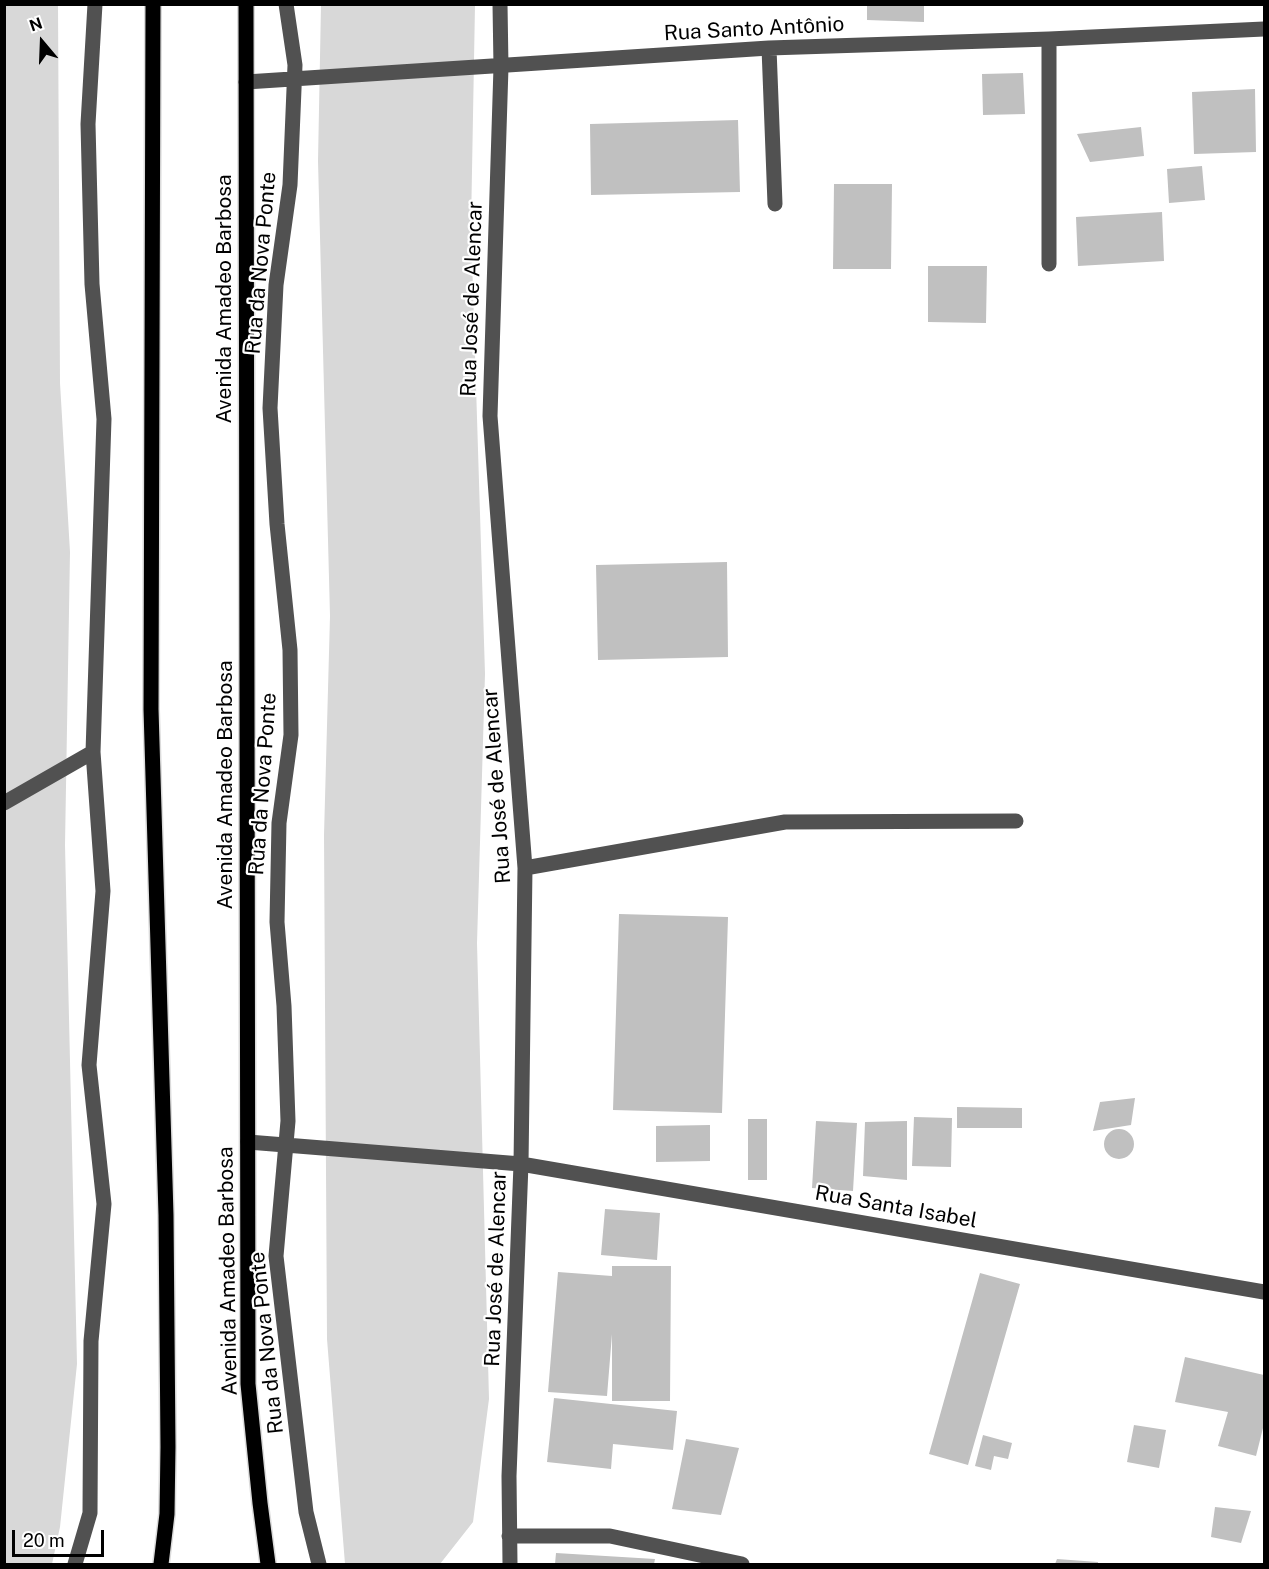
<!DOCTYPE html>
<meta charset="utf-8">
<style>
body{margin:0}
#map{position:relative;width:1269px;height:1569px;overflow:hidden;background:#fff;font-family:"Public Sans",sans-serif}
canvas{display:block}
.frame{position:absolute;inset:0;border:6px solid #000;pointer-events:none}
.north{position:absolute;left:12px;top:12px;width:60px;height:60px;-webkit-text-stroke:4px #fff;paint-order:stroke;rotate:341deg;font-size:16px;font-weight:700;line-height:24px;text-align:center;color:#000}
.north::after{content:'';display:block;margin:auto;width:21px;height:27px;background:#000;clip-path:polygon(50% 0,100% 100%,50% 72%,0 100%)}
.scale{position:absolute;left:12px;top:1530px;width:92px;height:27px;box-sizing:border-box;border:3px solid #000;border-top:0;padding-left:8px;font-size:18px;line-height:21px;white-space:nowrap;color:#000;-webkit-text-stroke:4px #fff;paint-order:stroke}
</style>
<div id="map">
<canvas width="1269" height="1569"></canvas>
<div class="frame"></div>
<div class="north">N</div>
<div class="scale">20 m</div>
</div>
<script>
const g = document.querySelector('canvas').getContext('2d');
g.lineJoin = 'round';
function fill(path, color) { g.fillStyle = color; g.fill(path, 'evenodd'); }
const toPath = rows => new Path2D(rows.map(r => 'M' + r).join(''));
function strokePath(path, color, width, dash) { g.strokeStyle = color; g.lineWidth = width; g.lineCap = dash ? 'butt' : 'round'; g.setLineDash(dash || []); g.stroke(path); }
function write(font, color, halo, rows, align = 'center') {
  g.font = font + ' "Public Sans",sans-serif'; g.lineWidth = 4.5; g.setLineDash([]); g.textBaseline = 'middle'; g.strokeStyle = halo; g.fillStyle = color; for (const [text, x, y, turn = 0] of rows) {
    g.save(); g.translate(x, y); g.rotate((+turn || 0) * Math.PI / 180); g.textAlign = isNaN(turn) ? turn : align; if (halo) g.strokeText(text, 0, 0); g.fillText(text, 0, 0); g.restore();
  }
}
fill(toPath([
 [58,4,60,383,70,552,65,845,77,1364,60,1527,52,1564,5,1564,4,5],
 [321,5,475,5,471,226,485,674,477,943,489,1399,473,1522,440,1564,345,1564,327,1339,324,835,330,616,318,161]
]), '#d8d8d8');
fill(toPath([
 [867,4,924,4,924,22,867,20],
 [1023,73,1025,114,983,115,982,74],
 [1255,89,1256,152,1194,154,1192,92],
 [738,120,740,192,591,195,590,124],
 [1141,127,1144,156,1090,162,1077,134],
 [1202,166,1205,200,1169,203,1167,169],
 [834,184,892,184,891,269,833,269],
 [1162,212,1164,261,1078,266,1076,217],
 [928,266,987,266,986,323,928,322],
 [727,562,728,657,598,660,596,565],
 [619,914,728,917,722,1113,613,1110],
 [1135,1098,1131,1125,1093,1131,1100,1102],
 [957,1107,1022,1108,1022,1128,957,1128],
 [914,1117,952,1118,951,1167,912,1166],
 [748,1119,767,1119,767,1180,748,1180],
 [816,1121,857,1123,853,1191,812,1188],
 [907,1121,907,1180,863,1176,865,1122],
 [710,1125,710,1161,656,1162,656,1126],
 '1104 1144a15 15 0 1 1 30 0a15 15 0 1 1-30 0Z',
 [605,1209,660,1213,657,1260,601,1255],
 [612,1266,671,1266,670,1401,612,1401,612,1334,607,1396,548,1392,558,1272,612,1276],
 [980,1273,1020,1284,968,1465,929,1454],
 [1185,1357,1264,1375,1264,1424,1256,1456,1218,1446,1228,1412,1175,1402],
 [554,1398,677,1411,673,1450,613,1444,611,1469,547,1462],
 [1134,1425,1166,1430,1159,1468,1127,1462],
 [983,1435,1012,1443,1008,1459,994,1456,991,1470,975,1466],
 [686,1439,739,1448,721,1515,672,1509],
 [1215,1507,1251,1511,1241,1543,1211,1537],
 [556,1553,655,1559,654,1564,555,1564],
 [1057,1559,1098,1562,1098,1564,1055,1564]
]), '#c0c0c0');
const major = toPath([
 [153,4,151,709,166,1215,168,1447,167,1514,161,1564],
 [246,4,248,1384,260,1503,268,1564]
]);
strokePath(major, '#dbdbdb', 18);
strokePath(toPath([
 [286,4,295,65,290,185,276,285,270,408,277,524,290,650,291,735,279,823,277,922,284,1006,288,1121,276,1256,306,1512,319,1564],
 [500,4,501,67,490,416,525,868,521,1164,509,1476,510,1564],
 [1049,39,1049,264],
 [769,48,775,204],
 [246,82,769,48,1049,39,1264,29],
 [4,803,93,752],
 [525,868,785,822,1016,821],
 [248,1142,521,1164,1264,1292],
 [509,1536,610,1536,742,1564],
 [75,1564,90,1513,91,1341,104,1204,89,1065,103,891,93,752,104,419,92,284,88,124,95,4]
]), '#515151', 15);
strokePath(major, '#000', 15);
write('21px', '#000', '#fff', [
 ["Rua Santo Antônio",754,29,-3],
 ["Rua da Nova Ponte",261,263,-85],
 ["Avenida Amadeo Barbosa",225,299,-90],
 ["Rua José de Alencar",472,299,-88],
 ["Rua da Nova Ponte",263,784,-86],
 ["Avenida Amadeo Barbosa",226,785,-90],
 ["Rua José de Alencar",497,786,-94],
 ["Rua Santa Isabel",896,1207,10],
 ["Rua José de Alencar",496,1269,-88],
 ["Avenida Amadeo Barbosa",228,1271,-91],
 ["Rua da Nova Ponte",267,1343,-96]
]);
</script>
